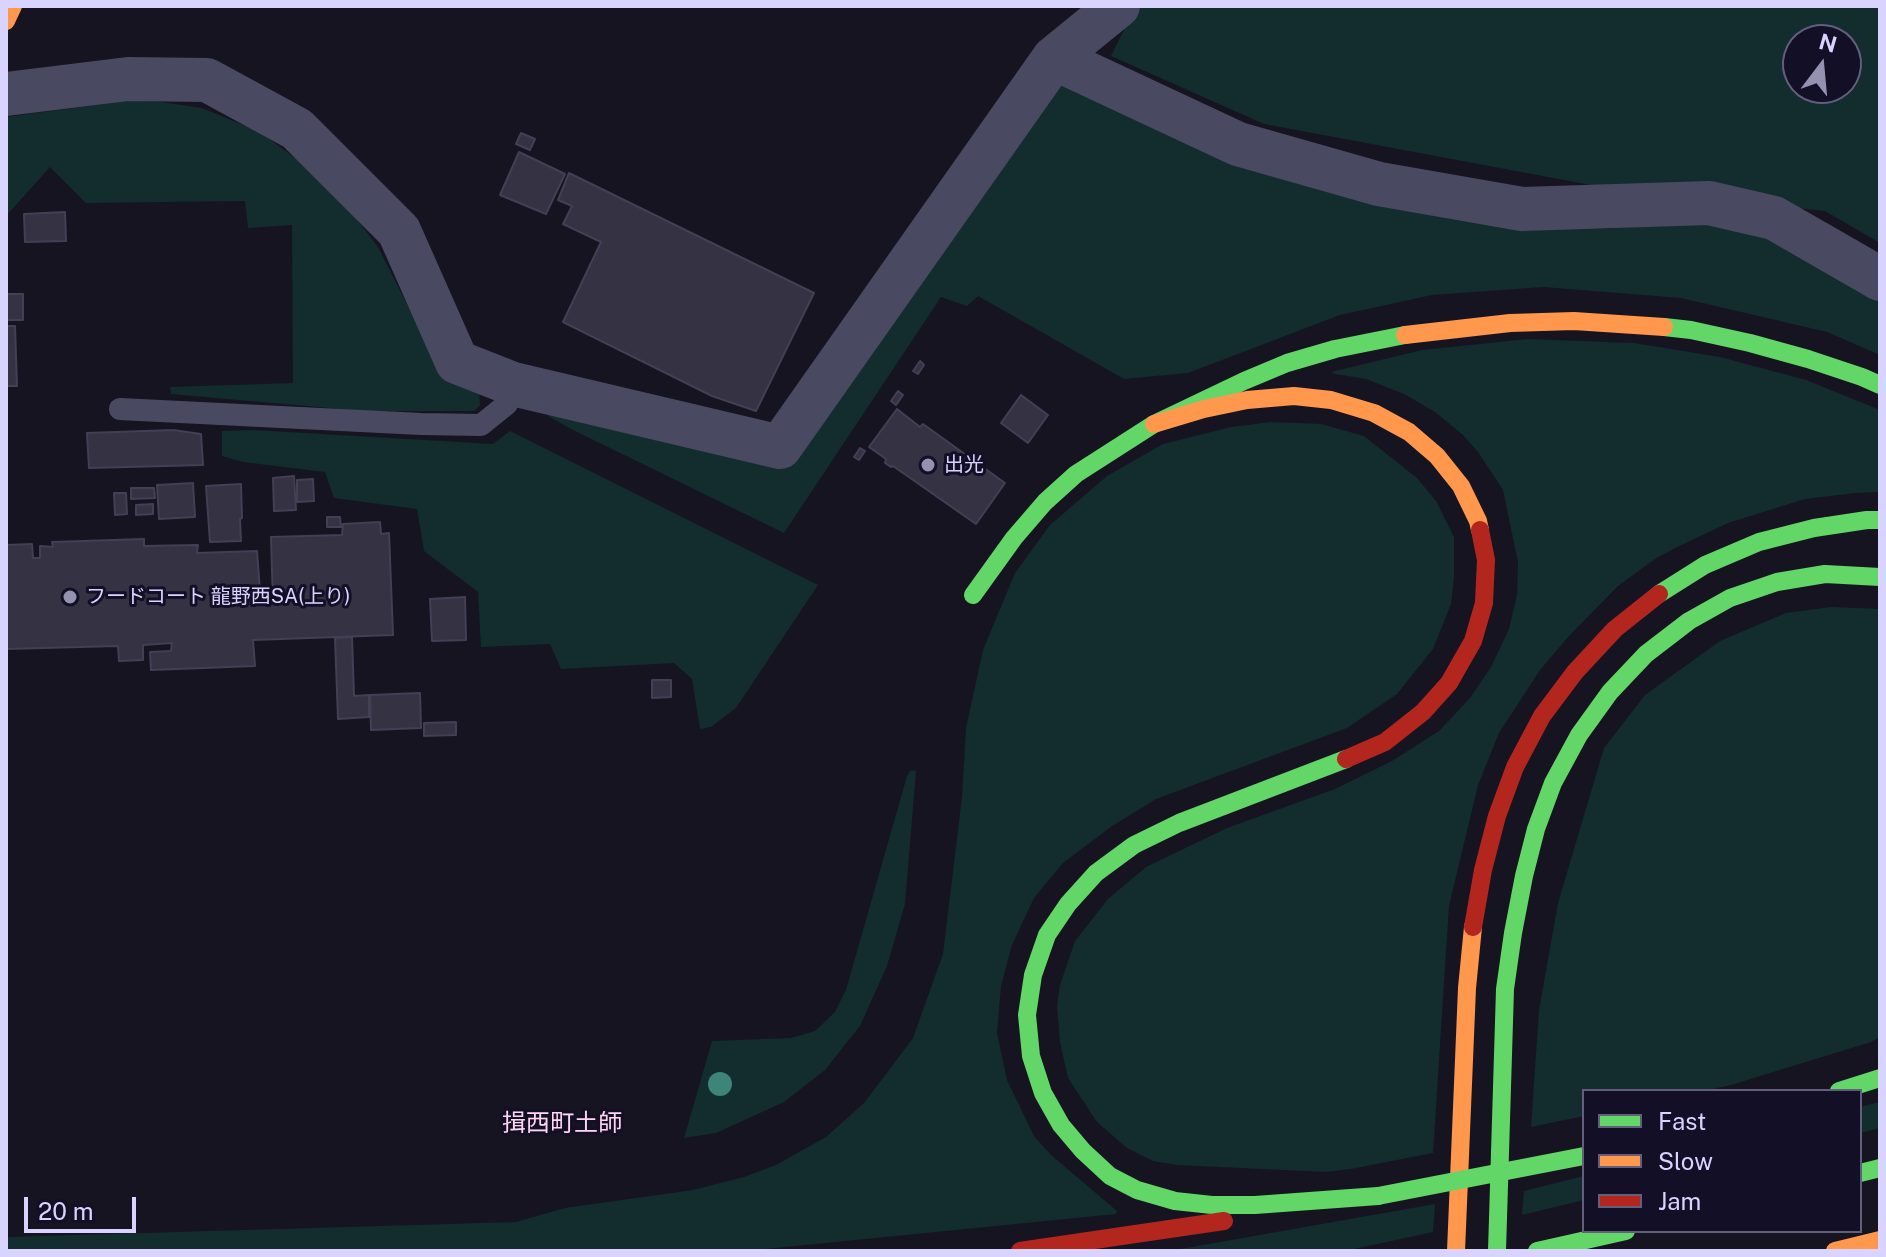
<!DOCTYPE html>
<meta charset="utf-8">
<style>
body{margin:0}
#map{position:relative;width:1886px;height:1257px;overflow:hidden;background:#161421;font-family:"Public Sans",sans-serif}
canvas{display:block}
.frame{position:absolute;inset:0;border:8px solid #d9d4ff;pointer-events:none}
.legend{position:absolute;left:1582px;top:1089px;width:280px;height:144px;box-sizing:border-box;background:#130f26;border:2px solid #625e7d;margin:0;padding:10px 14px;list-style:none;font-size:24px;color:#d9d4ff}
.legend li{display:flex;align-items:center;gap:16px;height:40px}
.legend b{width:40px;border:2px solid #625e7d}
.north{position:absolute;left:1782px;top:24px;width:80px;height:80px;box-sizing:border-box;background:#130f26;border:2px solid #625e7d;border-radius:50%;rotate:16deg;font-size:22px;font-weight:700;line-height:32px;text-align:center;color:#d9d4ff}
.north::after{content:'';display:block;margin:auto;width:28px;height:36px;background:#9591b1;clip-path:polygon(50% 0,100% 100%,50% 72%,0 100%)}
.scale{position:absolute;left:24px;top:1197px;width:112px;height:36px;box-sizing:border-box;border:4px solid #d9d4ff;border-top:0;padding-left:10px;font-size:24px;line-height:28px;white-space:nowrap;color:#d9d4ff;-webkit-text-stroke:6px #130f26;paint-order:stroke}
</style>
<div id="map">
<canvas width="1886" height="1257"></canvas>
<div class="frame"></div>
<ul class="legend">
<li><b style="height:10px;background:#63d668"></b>Fast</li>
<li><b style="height:10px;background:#ff974d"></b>Slow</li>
<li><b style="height:10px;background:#b3261e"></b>Jam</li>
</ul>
<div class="north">N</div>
<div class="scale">20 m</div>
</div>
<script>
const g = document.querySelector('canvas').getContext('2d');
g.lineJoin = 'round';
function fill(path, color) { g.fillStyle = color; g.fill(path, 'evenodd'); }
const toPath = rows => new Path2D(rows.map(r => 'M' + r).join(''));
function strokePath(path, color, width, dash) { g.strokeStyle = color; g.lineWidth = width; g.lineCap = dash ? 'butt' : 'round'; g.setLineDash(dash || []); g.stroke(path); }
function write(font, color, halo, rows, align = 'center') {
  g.font = font + ' "Public Sans","Noto Sans JP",sans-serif'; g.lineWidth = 6; g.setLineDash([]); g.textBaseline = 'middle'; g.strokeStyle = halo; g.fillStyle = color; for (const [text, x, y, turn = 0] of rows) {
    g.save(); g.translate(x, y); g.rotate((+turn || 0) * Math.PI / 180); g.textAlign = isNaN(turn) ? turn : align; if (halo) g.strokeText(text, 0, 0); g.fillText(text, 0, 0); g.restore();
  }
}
fill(toPath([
 [1136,6,1880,6,1880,243,1825,211,1618,190,1264,124,1111,56],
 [1798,40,1846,40,1846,88,1798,88],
 [1056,84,1488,220,1605,229,1699,222,1777,241,1880,297,1880,355,1827,332,1681,298,1543,287,1432,295,1340,315,1188,373,1124,379,978,296,967,306,941,297,784,533,571,429,550,417,543,408,776,466],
 [141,99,202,108,241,124,264,135,306,166,342,200,378,247,408,306,479,390,480,405,474,411,363,411,171,394,170,387,293,383,292,225,248,228,245,201,86,203,50,167,6,216,6,117],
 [1528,339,1634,343,1720,357,1806,380,1880,410,1880,492,1855,493,1805,499,1728,523,1677,547,1655,559,1618,586,1568,637,1540,670,1499,733,1478,785,1449,906,1433,1153,1351,1169,1326,1172,1177,1165,1153,1161,1127,1148,1097,1122,1068,1078,1060,1042,1057,1005,1060,985,1075,941,1108,899,1146,867,1227,828,1335,789,1392,761,1439,731,1470,698,1491,667,1509,629,1517,595,1518,562,1503,490,1478,452,1463,435,1435,412,1404,394,1366,379,1335,374,1331,372,1422,350],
 [1271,422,1321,424,1364,436,1417,478,1436,501,1454,537,1454,578,1451,604,1433,649,1397,694,1347,728,1156,799,1112,826,1063,863,1034,898,1012,945,1001,986,997,1033,1007,1080,1034,1136,1050,1154,1117,1211,1116,1214,745,1251,6,1251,6,1237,516,1222,565,1208,693,1190,744,1177,776,1165,826,1137,864,1103,913,1038,943,954,962,797,966,728,983,650,1015,573,1050,525,1107,476,1163,444,1231,427],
 [253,430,493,444,510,431,818,585,736,708,711,727,700,729,692,679,674,663,561,669,550,644,481,647,478,592,424,551,417,509,334,498,325,472,243,462,222,456,222,431],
 [1831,607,1880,609,1880,1037,1871,1042,1731,1085,1703,1091,1584,1091,1584,1116,1531,1127,1539,1010,1558,903,1604,748,1645,695,1720,641,1786,613],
 [914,770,916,771,905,904,887,966,860,1026,825,1070,784,1102,716,1133,684,1138,712,1041,791,1038,815,1031,835,1012,846,990,907,776,910,771],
 [1880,1102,1880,1128,1860,1133,1860,1107],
 [1584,1176,1584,1200,1522,1215,1524,1191],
 [1435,1204,1433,1232,1345,1251,1169,1251]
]), '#132c2d');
const building = toPath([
 [521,133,535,139,530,150,516,144,521,133],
 [519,152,565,174,546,214,500,195,519,152],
 [569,173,814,293,756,411,712,396,563,322,601,242,563,224,572,206,558,200,569,173],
 [65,212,66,241,25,242,24,214,65,212],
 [6,294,23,294,23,320,6,320,6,294],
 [6,326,15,326,17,386,6,386,6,326],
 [920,361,924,365,918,374,913,371,920,361],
 [898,391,903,395,896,405,891,401,898,391],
 [1021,395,1048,415,1028,443,1001,423,1021,395],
 [897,409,920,427,923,424,1005,483,976,524,893,466,891,467,885,463,886,459,869,447,897,409],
 [173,430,201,434,203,465,89,468,87,433,173,430],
 [860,448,865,451,859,460,854,457,860,448],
 [294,476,296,510,274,511,273,478,294,476],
 [313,479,314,501,297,502,297,480,313,479],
 [193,483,195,517,159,519,157,485,193,483],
 [241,484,242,518,240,519,241,541,210,542,206,486,241,484],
 [131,488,154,488,155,498,131,499,131,488],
 [114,493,126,493,127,514,115,515,114,493],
 [153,504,153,514,136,515,136,505,153,504],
 [327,517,340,517,341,527,327,527,327,517],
 [380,522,381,534,389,533,393,635,253,640,255,666,151,670,150,652,171,651,172,643,143,645,143,660,119,661,118,646,6,649,6,545,32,544,33,558,40,558,40,546,53,547,52,542,144,539,144,546,198,545,197,553,257,551,260,591,256,591,257,605,273,604,271,537,342,535,343,524,380,522],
 [465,597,466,640,432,641,430,599,465,597],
 [352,637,354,696,369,695,369,717,338,719,335,638,352,637],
 [652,680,671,680,671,697,652,698,652,680],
 [420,693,421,728,371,730,370,695,420,693],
 [456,722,456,735,424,736,424,723,456,722]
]);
fill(building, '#343243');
strokePath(building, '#433f54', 2);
strokePath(toPath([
 [120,409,421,424,481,425,507,404,513,384]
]), '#4a4962', 22);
strokePath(toPath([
 [1054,58,1238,144,1379,184,1522,209,1709,203,1774,218,1880,279],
 [6,94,128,79,207,80,297,129,399,231,457,362,513,384,780,447,1054,58,1118,6]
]), '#4a4962', 44);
strokePath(toPath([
 [1664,327,1691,330,1750,343,1808,359,1862,377,1880,385],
 [1659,594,1705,565,1759,542,1814,528,1867,520,1880,520],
 [973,595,1014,538,1045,502,1076,474,1154,424,1244,381,1287,363,1335,349,1405,335],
 [1346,759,1179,823,1134,845,1096,873,1068,904,1047,935,1033,975,1027,1015,1031,1056,1043,1093,1061,1125,1083,1151,1110,1176,1137,1190,1175,1201,1212,1205,1255,1205,1378,1196],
 [1839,1091,1880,1078],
 [1860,1173,1880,1168],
 [1497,1251,1505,989,1513,933,1524,876,1536,829,1553,783,1579,735,1610,692,1646,654,1689,621,1730,598,1777,582,1825,574,1880,577],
 [1537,1251,1626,1231]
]), '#63d668', 18);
strokePath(toPath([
 [6,21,13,6],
 [1405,335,1510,323,1574,321,1664,327],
 [1154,424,1204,409,1247,400,1294,396,1331,400,1374,413,1409,432,1437,456,1461,486,1478,521,1480,530],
 [1456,1251,1467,988,1473,927],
 [1835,1251,1880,1240]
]), '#ff974d', 18);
strokePath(toPath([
 [1346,759,1385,742,1423,712,1449,683,1473,641,1484,603,1486,560,1480,530],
 [1473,927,1483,870,1497,816,1515,767,1542,716,1575,672,1615,629,1659,594],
 [1020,1251,1224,1221]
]), '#b3261e', 18);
strokePath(toPath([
 [1378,1196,1584,1156]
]), '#63d668', 18);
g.fillStyle = '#3e8478';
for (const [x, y] of [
 [720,1084]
]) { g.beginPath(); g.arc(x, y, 12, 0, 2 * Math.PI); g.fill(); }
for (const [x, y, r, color] of [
 [928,465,8,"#9591b1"],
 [70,597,8,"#9591b1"]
]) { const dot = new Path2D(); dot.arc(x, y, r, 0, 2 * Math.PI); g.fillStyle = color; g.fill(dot); strokePath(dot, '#130f26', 3); }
write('20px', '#d9d4ff', '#130f26', [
 ["出光",944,465],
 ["フードコート 龍野西SA(上り)",86,597]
], 'left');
write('24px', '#ffd6f0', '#130f26', [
 ["揖西町土師",562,1124]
]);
</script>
